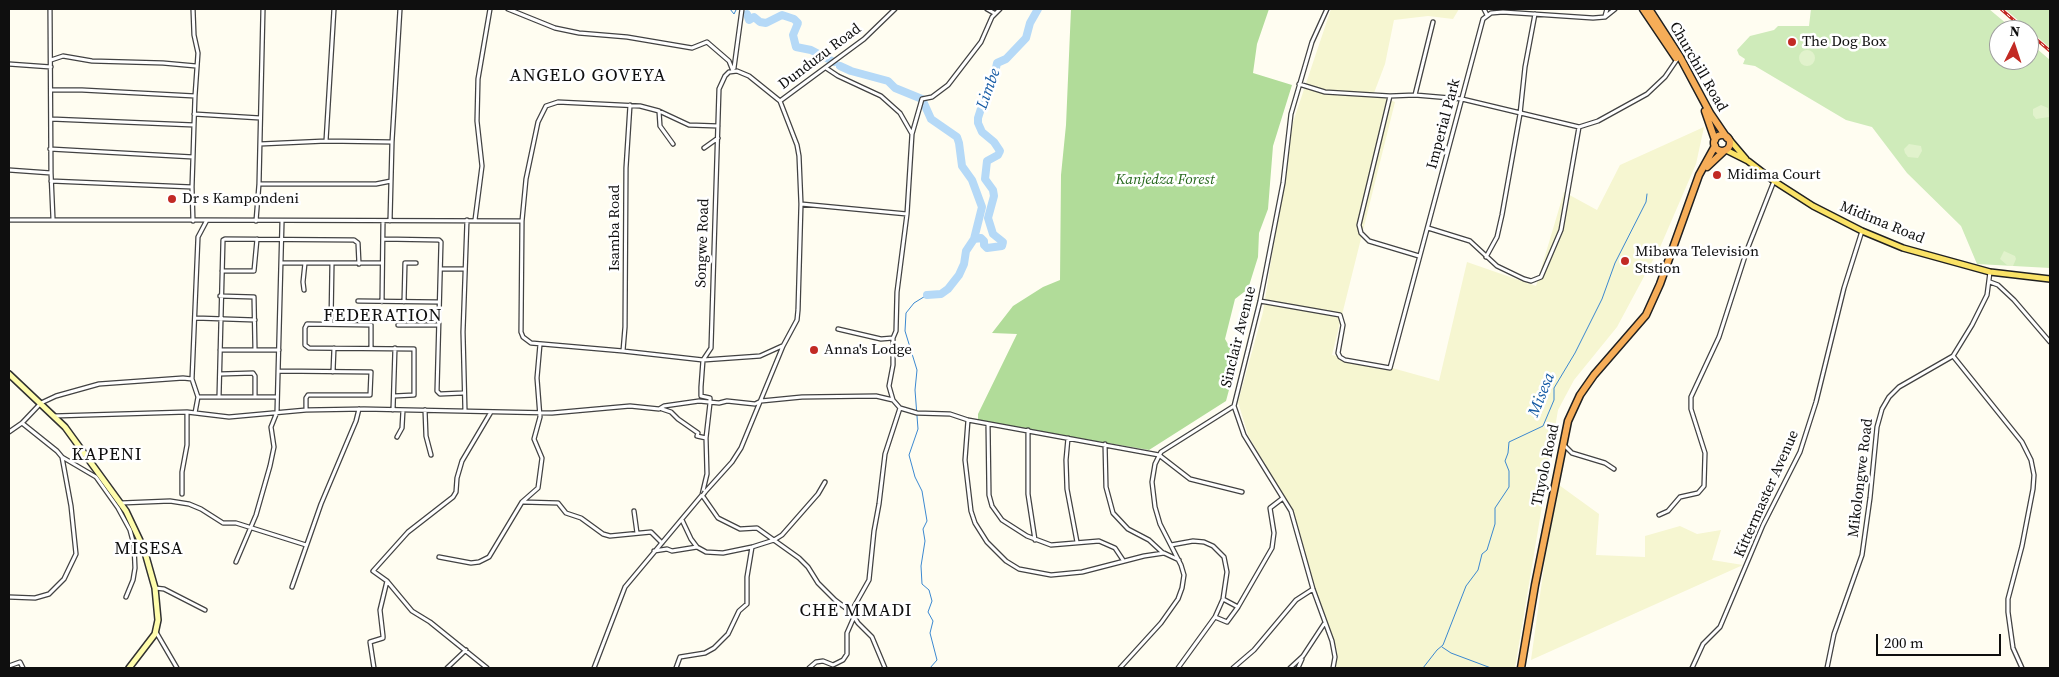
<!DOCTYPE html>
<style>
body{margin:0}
#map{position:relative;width:2059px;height:677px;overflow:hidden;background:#fffdf1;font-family:"Source Serif 4",serif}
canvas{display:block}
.frame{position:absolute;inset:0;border:10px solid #0f0f0f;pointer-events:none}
.north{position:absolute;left:1989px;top:20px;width:50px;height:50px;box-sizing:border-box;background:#fff;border:1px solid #9f9f9f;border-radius:50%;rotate:4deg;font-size:14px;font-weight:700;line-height:20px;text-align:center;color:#0f0f0f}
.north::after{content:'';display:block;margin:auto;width:18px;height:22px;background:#c22a24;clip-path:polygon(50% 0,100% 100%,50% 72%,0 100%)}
.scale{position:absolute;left:1876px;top:634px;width:125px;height:22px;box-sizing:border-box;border:2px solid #0f0f0f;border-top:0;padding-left:6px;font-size:15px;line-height:18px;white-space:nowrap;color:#0f0f0f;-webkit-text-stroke:4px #fff;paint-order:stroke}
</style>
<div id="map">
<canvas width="2059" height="677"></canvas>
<div class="frame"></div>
<div class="north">N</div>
<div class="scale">200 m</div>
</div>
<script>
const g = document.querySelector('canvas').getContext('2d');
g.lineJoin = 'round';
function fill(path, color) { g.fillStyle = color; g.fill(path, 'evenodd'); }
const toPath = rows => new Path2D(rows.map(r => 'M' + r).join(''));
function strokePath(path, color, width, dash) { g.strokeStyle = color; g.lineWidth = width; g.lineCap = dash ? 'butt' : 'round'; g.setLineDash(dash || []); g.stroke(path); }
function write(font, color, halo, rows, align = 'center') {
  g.font = font + ' "Source Serif 4",serif'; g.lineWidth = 5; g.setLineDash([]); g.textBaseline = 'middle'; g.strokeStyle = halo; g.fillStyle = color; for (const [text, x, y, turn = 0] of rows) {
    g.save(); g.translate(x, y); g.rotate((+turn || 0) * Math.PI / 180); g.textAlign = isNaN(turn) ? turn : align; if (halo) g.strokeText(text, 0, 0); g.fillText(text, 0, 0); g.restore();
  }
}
fill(toPath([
 [1331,9,1459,9,1453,19,1428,16,1394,20,1385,64,1374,93,1395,102,1332,355,1385,366,1439,381,1467,262,1536,286,1564,192,1597,210,1620,165,1704,127,1696,164,1661,245,1617,327,1574,380,1558,410,1515,668,1336,668,1337,651,1325,622,1292,511,1248,435,1238,402,1263,312,1293,122],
 [1559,485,1599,514,1596,555,1645,557,1645,536,1680,526,1697,534,1721,530,1712,560,1743,565,1531,660,1545,559]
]), '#f6f6d1');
fill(toPath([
 [1811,9,1989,9,2014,30,1999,30,1999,60,2029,60,2029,42,2050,60,2050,268,1977,264,1961,226,1907,173,1872,127,1846,120,1755,66,1743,64,1745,59,1739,55,1737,50,1750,36,1774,30,1778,26,1809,26],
 [2005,9,2050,9,2050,48]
]), '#cfebba');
fill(toPath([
 [1071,9,1269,9,1257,44,1253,73,1292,85,1273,146,1268,209,1259,233,1258,257,1248,289,1235,299,1225,339,1237,360,1226,401,1149,450,978,421,978,414,1017,334,992,333,1013,306,1043,287,1060,280,1061,175,1066,125]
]), '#b1dc99');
fill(toPath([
 '1799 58a8 8 0 1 1 16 0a8 8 0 1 1-16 0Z',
 [2041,105,2048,108,2049,117,2036,119,2033,115,2033,109],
 [1909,144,1921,146,1922,151,1918,158,1908,157,1905,153,1904,149],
 [2004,251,2015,256,2016,259,2013,266,2008,266,2000,259]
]), '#e1f2cc');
strokePath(toPath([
 [722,9,730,9,734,14,736,10],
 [927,295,914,303,906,313,905,331,917,370,915,390,918,429,909,455,915,477,922,491,927,521,923,529,925,541,921,566,922,584,929,590,932,601,928,612,933,621,930,633,937,660,930,668],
 [1442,647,1451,653,1491,668],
 [1423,668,1437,650,1443,645,1466,586,1478,570,1482,554,1487,550,1495,524,1495,508,1509,487,1509,471,1505,461,1508,453,1509,442,1543,426,1554,400,1554,388,1575,353,1602,299,1615,263,1646,202,1647,194]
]), '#3b88d0', 1);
strokePath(toPath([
 [747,14,749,20,754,17,760,22,766,23,782,15,794,19,798,23,793,35,796,47,811,50,834,62],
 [840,66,851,71,888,81,895,88,922,99,931,119,957,137,959,143,962,166,972,180,982,207,974,239],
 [927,295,941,294,948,289,959,275,964,264,966,251,974,239,981,238,984,241,984,245,987,248,1002,246,1003,242,993,234,988,218,994,196,993,190,985,179,987,161,998,155,1000,151,994,142,982,132,978,123,978,118,986,93,994,78,997,63,1006,59,1026,38,1030,23,1038,9]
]), '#b5d9f7', 8);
const street = toPath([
 [50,9,51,173,53,219],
 [193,9,194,35,198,53,195,96],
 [334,9,326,141,392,142],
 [508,9,555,28,579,33,627,37,692,48,707,42,729,61,733,71],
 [987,9,994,13],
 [1484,9,1487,15],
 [1605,16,1607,9],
 [51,60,63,56,92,61,163,63,196,66],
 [9,64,51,67],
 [734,68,742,9],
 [826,68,838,76,881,96,900,113,912,134,907,214,897,292,896,331,893,338,893,365,889,386,893,400],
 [1299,84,1325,92,1390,96,1415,95,1462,99,1579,127,1598,121,1647,94,1665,77,1678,58],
 [52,90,82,90,195,96,194,125],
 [1415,95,1433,22],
 [1390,96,1359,225,1361,233,1369,241,1419,256],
 [780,101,864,39,895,9],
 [659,111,660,126,673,144],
 [194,114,260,118],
 [51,119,194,125,193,157],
 [718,126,689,125,659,111,640,106,558,102,546,106,538,122,526,179,522,221,521,332,523,337,531,343,623,351,703,360,760,356,782,346],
 [912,134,922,99,932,97,948,85,981,42,992,17,1000,9],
 [260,144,326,141],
 [704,148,718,138],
 [50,149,193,157,192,187],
 [9,170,51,173],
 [51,181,192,187,193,221],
 [259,184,376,184,391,181],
 [801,204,907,214],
 [9,220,207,220],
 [475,220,482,166,477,121,478,79,490,9],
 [256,221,259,184,263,9],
 [390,221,392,142,400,9],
 [1428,228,1470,241,1497,266,1524,279,1531,281,1541,277,1561,230,1579,127],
 [383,239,439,240,441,242,437,391,440,394,463,393],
 [1486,257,1497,237,1502,215,1520,114,1525,67,1535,14],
 [281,263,382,263],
 [441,269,465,269],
 [222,271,254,271,257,239],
 [1990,282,1998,285,2014,300,2050,342],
 [304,290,303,282,305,263],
 [220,296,254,297,255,350],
 [358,301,438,302],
 [1260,301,1340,315,1343,325,1338,353,1340,357,1345,360,1390,368,1483,19,1491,13,1503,12,1593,18,1605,17,1615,9],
 [382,302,383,221],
 [404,302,405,263,416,263],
 [196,318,255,320],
 [331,323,332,263],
 [398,325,438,325],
 [838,329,881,339,893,338],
 [371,348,371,325,307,324,305,328,305,345,309,348,414,349,414,395,394,396],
 [220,350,279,350],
 [623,351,625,327,626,168,630,105],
 [1953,356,2022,442,2031,460,2034,475,2033,489,2022,546,2008,599,2008,612,2013,648,2022,668],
 [278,371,371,372,370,395,308,395,306,398,306,410],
 [333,372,334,348],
 [220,374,253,373,255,376,255,397],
 [198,397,277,397],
 [219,397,223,240,225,239,354,240,358,243,359,264],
 [1234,406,1244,435,1291,511,1313,589,1332,641,1335,657,1333,668],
 [662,409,671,412,678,419,698,433,697,436,706,438],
 [393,410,395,348],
 [425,410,426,436,431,455],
 [465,411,463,332,467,220],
 [195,413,198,397,192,379,198,237,207,220,522,221],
 [54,416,187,412,229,417,306,410,364,409,552,413,630,406,659,409,664,406,699,401,719,403,727,401,755,404,761,401,802,397,876,396,893,400,900,408,917,413,950,414,968,420,1159,455,1190,479,1242,492],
 [968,420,965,460,971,511,975,523,987,542,1006,561,1019,569,1051,575,1082,572,1144,556,1164,553,1179,560],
 [988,424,989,495,992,506,1002,520,1027,536,1051,545,1099,541,1115,548,1123,560],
 [1028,430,1028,494,1035,540],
 [9,432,22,423,41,403,56,396,99,384,183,378,192,379],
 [397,437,402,428,403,410],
 [1068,438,1066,460,1067,489,1077,542],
 [1105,444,1106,487,1113,513,1128,529,1149,540,1163,553],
 [1564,445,1572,453,1605,463,1614,469],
 [62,457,96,477,118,508,130,530,134,545,135,568,133,580,126,597],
 [705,492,732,462,741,448,783,346,797,320,798,310,801,204,799,156,797,145,780,101,749,76,737,71,729,72,725,76,719,89,711,348,703,360,701,387,701,396,710,398,710,403,706,438,707,474,702,495,718,518,740,529,757,528,799,558,808,567,818,583,835,600,851,612,858,623,872,637,885,668],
 [182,494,182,472,187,445,187,413],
 [523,502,558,503,566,513,581,518,603,534,610,536,651,532,662,543],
 [121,503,170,501,189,504,201,509,223,523,236,523,306,545],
 [634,511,637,533],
 [1659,515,1668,511,1680,497,1698,493,1704,486,1705,453,1691,409,1691,397,1719,337,1747,250,1774,181],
 [682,520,691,539,697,547,706,552,723,553,752,547,774,540,782,535,818,494,825,482],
 [1171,545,1193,541,1204,542,1213,546,1224,557,1227,572,1223,599,1215,617,1178,668],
 [654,551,667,549,672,551,697,547],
 [439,557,471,563,479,562,489,557,522,502,538,488,542,458,534,439,540,417,537,378,540,344],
 [236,562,256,515,270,466,274,447,271,427,277,412,282,222],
 [292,587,321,504,356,421,359,409],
 [155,588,164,589,205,610],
 [9,597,35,598,49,594,64,579,76,554,71,506,62,457,57,451,22,423],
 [1238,607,1272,548,1274,533,1270,508,1283,498],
 [851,612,869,580,874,531,879,504,885,454,900,408],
 [1215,617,1227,622,1238,607,1223,599],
 [156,632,177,668],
 [9,666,20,662,23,668],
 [374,668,370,642,383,638,383,636,380,610,387,581],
 [447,668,466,650],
 [487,668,430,622,412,611,387,581,373,571,408,532,453,497,456,492,457,478,462,461,491,412],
 [594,668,625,587,702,495],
 [676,668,680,657,705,653,714,648,728,634,739,611,747,604,747,577,752,547],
 [809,668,816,662,823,661,833,665,843,660,847,654,847,633,854,617],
 [1120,668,1161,623,1178,599,1182,588,1184,575,1181,565,1160,524,1155,507,1152,482,1155,464,1161,452,1234,406,1260,301,1283,183,1291,114,1312,42,1327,9],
 [1233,668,1254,650,1296,600,1313,589],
 [1290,668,1303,656,1324,624],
 [1298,668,1302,659],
 [1692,668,1703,644,1720,627,1763,525,1800,452,1816,402,1844,288,1862,231],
 [1827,668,1834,634,1862,555,1870,498,1877,427,1882,409,1889,397,1899,387,1953,356,1972,325,1987,295,1990,272]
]);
const secondary = toPath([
 [9,374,65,427,126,511,144,549,155,588,158,620,155,634,129,668]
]);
const primary = toPath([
 [1729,139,1746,159],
 [1726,150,1748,161,1774,181,1813,206,1862,231,1903,248,1990,272,2050,279]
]);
const highway = toPath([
 [1643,9,1676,58],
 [1649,9,1680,57,1710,113,1727,138],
 [1705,111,1715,140],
 '1714 143a8 8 0 1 1 16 0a8 8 0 1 1-16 0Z',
 [1707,167,1724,151],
 [1521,668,1535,585,1568,421,1580,395,1594,375,1646,315,1660,284,1699,175,1715,146]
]);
strokePath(street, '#424242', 5.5);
strokePath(secondary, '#313131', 8);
strokePath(primary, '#202020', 8);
strokePath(highway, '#202020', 9);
strokePath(street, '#fff', 3);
strokePath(secondary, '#fffdac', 5);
strokePath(primary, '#fae266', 5);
strokePath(highway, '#f6ad58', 6);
const rail = toPath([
 [2001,9,2025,30],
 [2029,33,2050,51]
]);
strokePath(rail, '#c22a24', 3);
strokePath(rail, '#fff', 1, [4]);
const streetBridge = toPath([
 [703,495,705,492]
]);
strokePath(streetBridge, '#424242', 5.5, []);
strokePath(streetBridge, '#fff', 3);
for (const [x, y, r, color] of [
 [1792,42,5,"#c22a24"],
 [1717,175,5,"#c22a24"],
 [172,199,5,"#c22a24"],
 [1625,261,5,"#c22a24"],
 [814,350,5,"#c22a24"]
]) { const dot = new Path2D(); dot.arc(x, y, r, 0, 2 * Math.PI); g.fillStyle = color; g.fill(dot); strokePath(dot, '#fff', 2); }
write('15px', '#0f0f0f', '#fff', [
 ["The Dog Box",1802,42],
 ["Midima Court",1727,175],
 ["Dr s Kampondeni",182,199],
 ["Mibawa Television",1635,252],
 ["Ststion",1635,269],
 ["Anna's Lodge",824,350]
], 'left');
write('15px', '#0f0f0f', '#fff', [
 ["Dunduzu Road",820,57,-37],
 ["Churchill Road",1698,67,60],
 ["Imperial Park",1444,124,-75],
 ["Midima Road",1882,223,22],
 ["Isamba Road",615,228,-90],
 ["Songwe Road",703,243,-88],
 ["Sinclair Avenue",1239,337,-76],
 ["Thyolo Road",1546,465,-78],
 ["Mikolongwe Road",1861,478,-83],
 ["Kittermaster Avenue",1767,494,-66]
]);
write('italic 15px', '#27691d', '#fff', [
 ["Kanjedza Forest",1165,180]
]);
write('italic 16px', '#155aa4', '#fff', [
 ["Limbe",989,89,-70],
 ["Misesa",1542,395,-68]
]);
g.letterSpacing = '1px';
write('18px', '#0f0f0f', '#fff', [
 ["ANGELO GOVEYA",588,76],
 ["FEDERATION",383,316],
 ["KAPENI",107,455],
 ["MISESA",149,549],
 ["CHE MMADI",856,611]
]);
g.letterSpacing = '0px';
</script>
